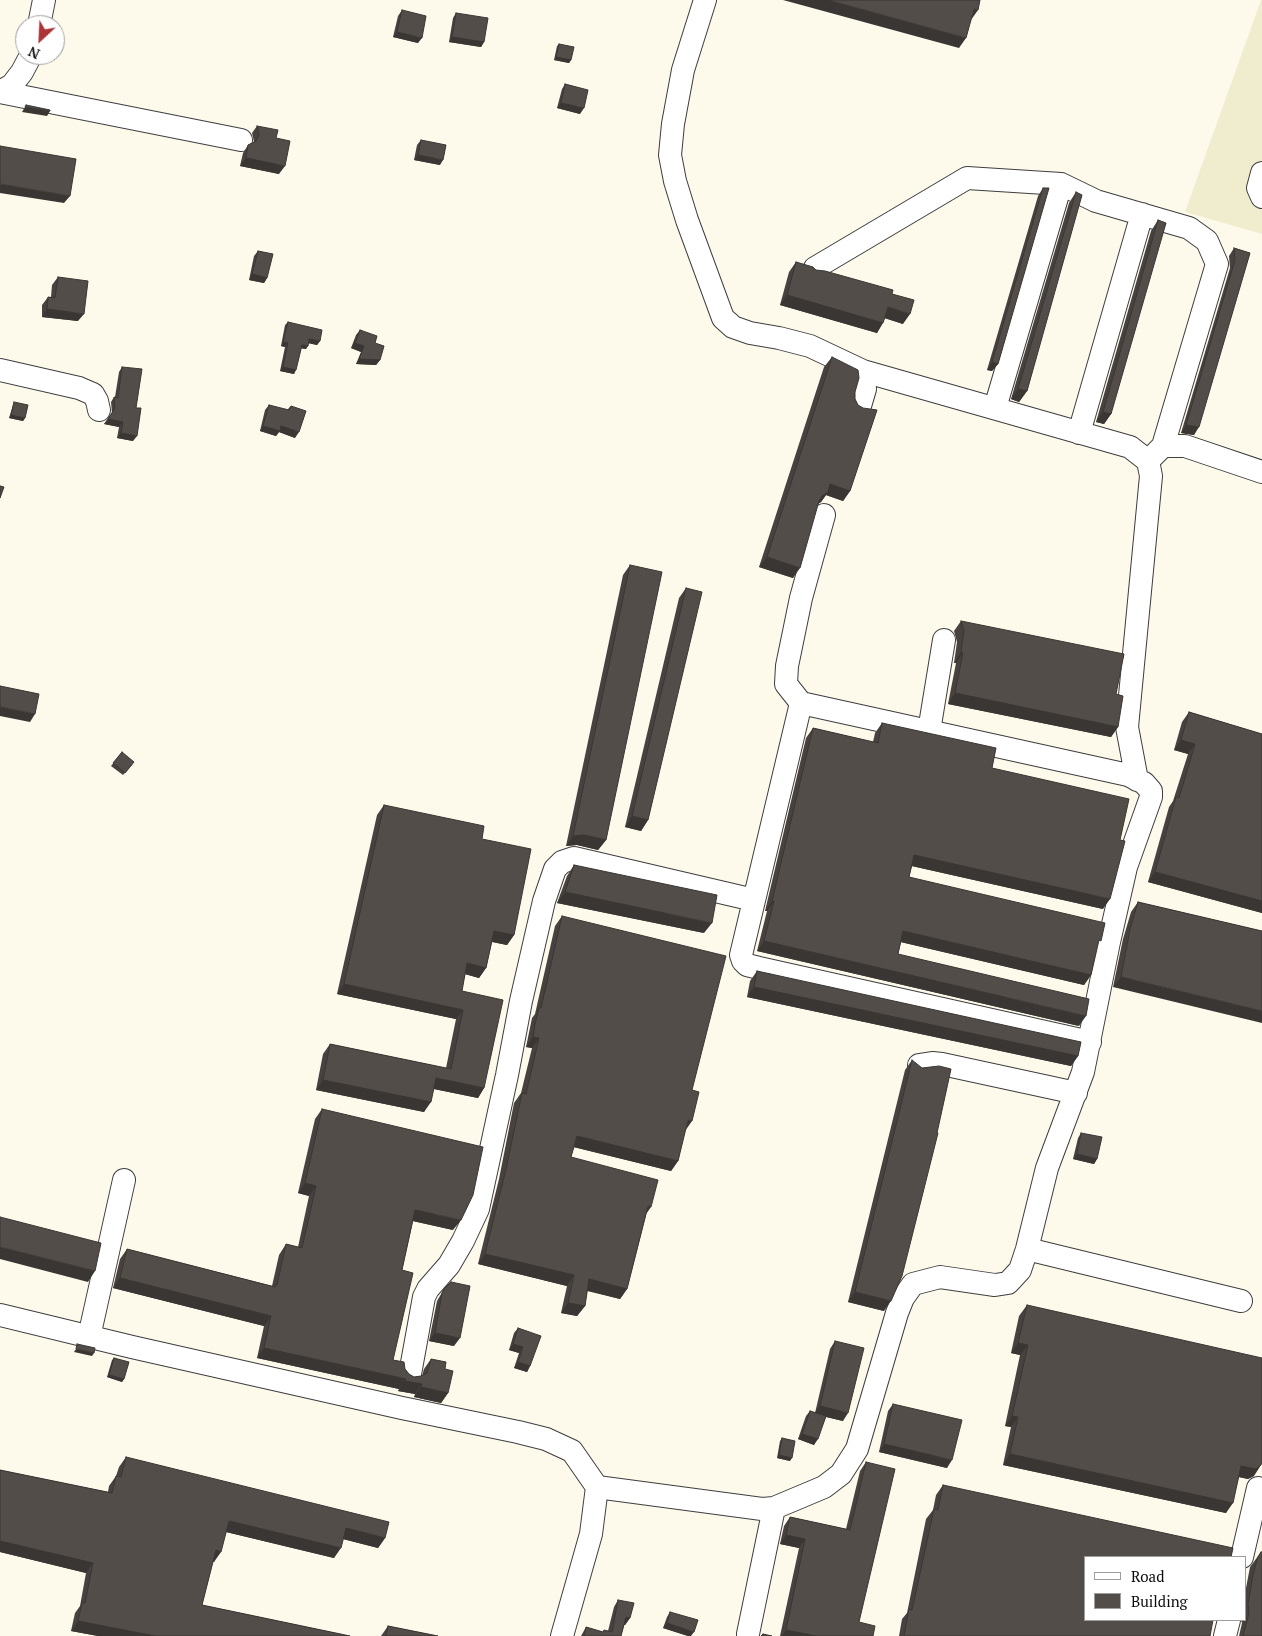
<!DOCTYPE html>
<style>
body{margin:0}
#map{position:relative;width:1262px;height:1636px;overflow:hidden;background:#fdfaec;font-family:"PT Serif",serif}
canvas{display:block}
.legend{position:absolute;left:1084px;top:1556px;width:162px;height:65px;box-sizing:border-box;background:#fff;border:1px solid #9d9d9d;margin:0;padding:6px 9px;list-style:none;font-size:15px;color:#0b0b0b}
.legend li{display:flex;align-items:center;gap:10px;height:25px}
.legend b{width:25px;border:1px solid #9d9d9d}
.north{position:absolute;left:15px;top:15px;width:50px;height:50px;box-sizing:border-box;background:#fff;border:1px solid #9d9d9d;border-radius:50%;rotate:205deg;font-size:14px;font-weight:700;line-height:20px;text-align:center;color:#0b0b0b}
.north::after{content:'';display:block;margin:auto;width:18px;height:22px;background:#ab3439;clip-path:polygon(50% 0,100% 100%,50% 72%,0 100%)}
</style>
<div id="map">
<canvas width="1262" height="1636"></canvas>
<ul class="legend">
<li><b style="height:6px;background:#fff"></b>Road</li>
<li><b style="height:14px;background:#534d49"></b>Building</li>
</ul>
<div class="north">N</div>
</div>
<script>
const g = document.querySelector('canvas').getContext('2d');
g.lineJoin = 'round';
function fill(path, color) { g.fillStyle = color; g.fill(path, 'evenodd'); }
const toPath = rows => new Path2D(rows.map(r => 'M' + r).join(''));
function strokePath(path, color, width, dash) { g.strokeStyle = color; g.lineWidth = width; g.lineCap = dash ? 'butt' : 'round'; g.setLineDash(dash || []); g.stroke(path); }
fill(toPath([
 [1261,0,1262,0,1262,234,1185,212]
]), '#f0edcf');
const minor = toPath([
 [705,0,683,70,673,124,670,155,675,181,687,220,723,318,733,327,750,333,779,338,810,346,863,371,865,389,860,406],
 [39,25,44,0],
 [0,92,241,140],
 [0,92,12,85,22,72,31,55],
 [1262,173,1258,188,1262,197],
 [815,268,967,178,1061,184,1096,201,1189,228,1207,241,1217,264,1163,446,1148,461],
 [0,370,79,388,93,394,97,401,99,410],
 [863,371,1130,447,1148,461,1151,476,1127,727,1137,780],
 [995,408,1061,184],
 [1079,433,1142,214],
 [1163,446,1185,446,1262,472],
 [801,703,741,955,743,961,747,965,759,968,1090,1042],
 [929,731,944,640],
 [919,1065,932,1063,942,1064,1076,1093],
 [1027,1249,1241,1301],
 [0,1315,132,1347,402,1408,518,1432,546,1439,572,1451,597,1487,591,1534,562,1636],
 [89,1337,124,1180],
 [410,1374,424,1297,428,1289,449,1265,463,1241,478,1209,507,1075,521,1001,544,901,555,869,562,862,574,858,754,900],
 [597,1487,762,1509,774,1508,824,1487,841,1474,857,1449,897,1313,903,1298,913,1284,940,1277,995,1285,1008,1283,1020,1270,1027,1249,1047,1168,1083,1072,1109,942,1126,867,1151,797,1151,791,1144,783,1128,775,801,703,786,684,787,666,801,598,824,515],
 [1242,1557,1258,1488],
 [748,1634,774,1508],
 [1225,1636,1229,1620]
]);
strokePath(minor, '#3e3e3e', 24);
strokePath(minor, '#fff', 22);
fill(toPath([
 [402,10,418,43,393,37,398,16],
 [456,13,484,42,481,47,449,42,453,18],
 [559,44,571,60,569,63,554,60,557,46],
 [565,84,580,114,557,108,562,89],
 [257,126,276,138,279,174,240,166,243,153,248,145,254,142,252,133],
 [421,140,440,165,414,160,417,145],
 [1043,188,998,364,992,371,987,370,1038,196],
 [1076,192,1027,391,1019,402,1011,399,1069,203],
 [1158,220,1111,414,1104,424,1096,422,1151,231],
 [1234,248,1250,253,1194,435,1181,433,1230,268,1229,256],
 [258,251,267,278,264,283,249,280,254,256],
 [796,262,816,270,892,294,903,324,885,318,877,333,780,305,789,272],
 [58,277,78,321,42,317,42,305,48,297,51,297,52,285],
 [288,322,320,341,317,345,309,343,306,349,301,348,294,374,280,371,285,347,281,346,285,325],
 [360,330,375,343,380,360,376,365,356,364,361,352,351,348,356,335],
 [832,357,855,392,855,399,858,405,850,491,843,501,826,495,821,502,818,504,793,578,759,567,824,367],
 [122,367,136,408,133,441,117,438,119,427,104,424,112,413,111,402,114,397,115,397,119,372],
 [14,402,25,418,23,421,9,418,13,405],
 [269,405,287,410,291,406,295,438,279,432,276,436,260,431,265,410],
 [630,565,606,840,598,850,577,845,566,846,623,575],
 [686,588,648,820,641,831,625,827,679,598],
 [961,621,1116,694,1118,727,1111,737,948,704,956,663,954,663,957,642,954,631],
 [1189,712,1262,734,1262,913,1148,882,1169,807,1173,801,1188,754,1174,750,1182,722],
 [882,723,992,768,1103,909,912,866,909,877,1097,946,1091,975,1084,985,901,942,898,954,1079,1026,757,951,767,911,765,911,806,738,813,728,873,742,875,733],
 [122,752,132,765,123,775,111,766],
 [384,805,482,839,514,935,507,945,492,942,486,968,479,978,465,974,462,991,484,1088,478,1098,434,1089,424,1112,316,1090,323,1054,330,1044,446,1068,456,1019,337,994,377,815],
 [574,865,704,933,557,903,567,876],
 [1138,902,1262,931,1113,987,1123,939,1131,912],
 [562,916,692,1090,685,1131,678,1161,671,1171,574,1147,571,1157,646,1215,627,1289,620,1299,587,1291,585,1306,577,1316,561,1313,567,1286,478,1264,499,1179,514,1103,521,1093,532,1048,526,1047,532,1018,535,1014,555,926],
 [757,971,1078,1056,1071,1066,747,997,750,981],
 [912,1060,884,1311,848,1302,905,1070],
 [322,1109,453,1230,413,1221,402,1270,393,1360,405,1369,409,1374,414,1377,422,1376,424,1369,431,1359,445,1369,448,1393,441,1403,414,1397,415,1394,398,1391,399,1389,257,1358,264,1326,113,1288,120,1259,127,1249,272,1286,279,1255,286,1244,298,1247,309,1196,298,1193,315,1119],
 [1081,1133,1097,1159,1094,1164,1073,1159,1078,1138],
 [444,1289,454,1346,429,1341,437,1301],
 [1027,1305,1254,1476,1248,1479,1239,1477,1226,1513,1003,1465,1011,1427,1005,1426,1020,1355,1011,1353,1019,1316],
 [518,1328,530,1366,527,1372,514,1368,519,1353,509,1350,514,1333],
 [835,1341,843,1421,826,1417,814,1445,798,1439,806,1416,810,1411,815,1413,830,1349],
 [114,1358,124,1379,122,1382,107,1377,112,1360],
 [893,1404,947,1468,879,1452,888,1411],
 [782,1438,790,1461,777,1458,780,1441],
 [126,1457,385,1538,378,1548,343,1539,334,1558,226,1532,214,1562,213,1561,202,1605,350,1636,98,1636,71,1631,75,1613,80,1606,86,1573,0,1552,0,1470,108,1492,109,1486,116,1476,119,1467],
 [866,1462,859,1622,873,1636,780,1636,799,1548,780,1544,784,1526,790,1517,846,1529,860,1471],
 [943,1485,1086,1557,1210,1636,899,1636,902,1619,907,1613,926,1519,933,1510,936,1495],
 [1261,1552,1262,1636,1239,1636,1242,1623,1241,1620,1246,1620,1246,1588,1250,1567],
 [618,1600,630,1618,625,1625,624,1625,621,1636,581,1636,586,1627,603,1632,604,1630,608,1631,614,1607],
 [670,1612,691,1636,688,1636,663,1628,667,1617],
 [388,1626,438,1636,381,1636]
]), '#47423f');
fill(toPath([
 [783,0,828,0,966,38,959,48],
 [974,9,978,10,971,20],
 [397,32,422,38,418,43,393,37],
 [452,37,484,42,481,47,449,42],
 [556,57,571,60,569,63,554,60],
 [561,103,584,108,580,114,557,108],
 [25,107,50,111,47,116,22,112],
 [418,155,443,160,440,165,414,160],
 [246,158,285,166,279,174,240,166],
 [0,184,70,196,64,203,0,193],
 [252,274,267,278,264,283,249,280],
 [787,295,883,323,877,333,780,305],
 [888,307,910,314,903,324,881,317],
 [47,309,84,314,78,321,42,317],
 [309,339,320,341,317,345,307,343],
 [283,342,288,343,285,347,281,346],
 [355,343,364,346,361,352,351,348],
 [302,345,308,346,306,349,299,348],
 [359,359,380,360,376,365,356,364],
 [992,362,998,364,992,371,987,370],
 [283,367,296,370,294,374,280,371],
 [1018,389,1027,391,1019,402,1011,399],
 [1103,412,1111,414,1104,424,1096,422],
 [11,415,25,418,23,421,9,418],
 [108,419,123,422,119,427,104,424],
 [1186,425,1199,427,1194,435,1181,433],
 [263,426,281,426,299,432,295,438,279,432,276,436,260,431],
 [121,433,137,436,133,441,117,438],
 [830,484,850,491,843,501,826,495,821,502,814,506],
 [767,557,800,568,793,578,759,567],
 [961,652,963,653,956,663,954,663],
 [955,693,1118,727,1111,737,948,704],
 [0,707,35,714,30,722,0,716],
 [1181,740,1195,744,1188,754,1174,750],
 [632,816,648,820,641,831,625,827],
 [584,835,606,840,598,850,577,845,566,846,573,836],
 [914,855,1110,899,1103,909,907,865],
 [1155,872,1262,901,1262,913,1148,882],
 [565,892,712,923,704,933,557,903],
 [772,901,774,901,767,911,765,911],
 [494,931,514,935,507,945,488,941],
 [903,931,1091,975,1084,985,896,941],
 [764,941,1086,1016,1079,1026,757,951],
 [467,963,486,968,479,978,461,973],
 [1121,977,1262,1011,1262,1023,1113,987],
 [344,984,463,1010,456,1019,337,994],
 [754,987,1078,1056,1071,1066,747,997],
 [533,1037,539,1038,532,1048,526,1047],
 [436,1078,484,1088,478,1098,429,1088],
 [323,1080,431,1102,424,1112,316,1090],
 [688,1120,692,1121,685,1131],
 [577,1136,678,1161,671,1171,569,1146],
 [1077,1154,1097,1159,1094,1164,1073,1159],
 [305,1183,316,1186,309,1196,298,1193],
 [648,1206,651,1207,644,1217],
 [415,1210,461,1220,453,1230,408,1220],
 [0,1247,95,1271,88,1282,0,1259],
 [485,1254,574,1275,567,1286,478,1264],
 [120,1278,271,1316,264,1326,113,1288],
 [589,1279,627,1289,620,1299,582,1289],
 [855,1292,891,1301,884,1311,848,1302],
 [568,1303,585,1306,577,1316,561,1313],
 [435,1333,460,1338,454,1346,429,1341],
 [1018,1343,1028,1345,1020,1355,1011,1353],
 [513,1344,523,1347,519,1353,509,1350],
 [264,1348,406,1379,399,1389,257,1358],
 [76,1349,94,1353,92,1356,74,1352],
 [518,1362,530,1366,527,1372,514,1368],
 [109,1375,124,1379,122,1382,107,1377],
 [405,1381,422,1384,415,1394,398,1391],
 [421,1387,448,1393,441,1403,414,1397],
 [820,1406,848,1413,843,1421,814,1414],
 [1012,1416,1018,1417,1011,1427,1005,1426],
 [802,1434,818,1439,814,1445,798,1439],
 [884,1444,952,1460,947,1468,879,1452],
 [1010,1454,1233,1503,1226,1513,1003,1465],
 [779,1455,792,1458,790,1461,777,1458],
 [1261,1465,1254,1476,1248,1479,1234,1476,1241,1466],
 [229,1521,341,1548,334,1558,222,1531],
 [346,1528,385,1538,378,1548,339,1538],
 [786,1535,805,1539,799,1548,780,1544],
 [0,1541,93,1563,86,1573,0,1552],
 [216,1550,221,1552,214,1562,209,1560],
 [626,1617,630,1618,625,1625,621,1624],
 [78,1621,155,1636,98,1636,71,1631],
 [667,1623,694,1632,691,1636,688,1636,663,1628],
 [786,1630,816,1636,782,1636]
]), '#3a3633');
const building = toPath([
 [828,0,980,0,978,10,974,9,966,38,828,0],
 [402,10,426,16,422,38,397,32,402,10],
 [456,13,488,18,484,42,452,37,456,13],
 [559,44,574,47,571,60,556,57,559,44],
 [565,84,588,90,584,108,561,103,565,84],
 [26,105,50,110,50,111,25,107,26,105],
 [257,126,278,130,276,138,290,141,285,166,246,158,248,145,256,141,259,135,257,126],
 [421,140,446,145,443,160,418,155,421,140],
 [0,146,76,159,70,196,0,184,0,146],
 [1043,188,1049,188,998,364,992,362,1043,188],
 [1076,192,1082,195,1027,391,1018,389,1076,192],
 [1158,220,1166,223,1111,414,1103,412,1158,220],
 [1234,248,1250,253,1199,427,1186,425,1235,260,1234,248],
 [258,251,273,254,267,278,252,274,258,251],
 [796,262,813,267,816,270,825,271,893,290,892,294,914,300,910,314,888,307,883,323,787,295,796,262],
 [58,277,88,281,84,314,47,309,48,297,55,298,58,277],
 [288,322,322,330,320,341,309,339,308,346,302,345,296,370,283,367,288,343,283,342,288,322],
 [360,330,377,336,375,343,384,346,380,360,359,359,364,346,355,343,360,330],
 [832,357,858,370,859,378,855,392,855,399,858,405,863,408,877,410,850,491,830,484,828,492,822,496,819,501,800,568,767,557,832,357],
 [122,367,142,369,136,408,141,408,137,436,121,433,123,422,108,419,115,408,114,397,118,398,122,367],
 [14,402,28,405,25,418,11,415,14,402],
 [269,405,289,410,291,406,306,411,299,432,281,426,280,431,263,426,269,405],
 [0,486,4,487,0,498,0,486],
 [630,565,662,572,606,840,584,835,573,836,630,565],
 [686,588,702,592,648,820,632,816,686,588],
 [961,621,1124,654,1116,694,1123,696,1118,727,955,693,963,653,961,652,964,631,961,621],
 [0,686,39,694,35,714,0,707,0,686],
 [1189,712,1262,734,1262,901,1155,872,1176,797,1179,798,1195,744,1181,740,1189,712],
 [882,723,996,748,992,768,1129,799,1120,840,1125,841,1110,899,914,855,909,877,1105,923,1101,941,1099,940,1091,975,903,931,898,954,1089,999,1086,1016,764,941,774,901,772,901,813,728,878,743,882,723],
 [122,752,134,762,125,773,113,763,122,752],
 [384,805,484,826,482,839,531,849,514,935,494,931,486,968,467,963,462,991,503,1000,484,1088,436,1078,431,1102,323,1080,330,1044,451,1069,463,1010,344,984,384,805],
 [574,865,717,895,712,923,565,892,574,865],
 [1138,902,1262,931,1262,1011,1121,977,1130,929,1138,902],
 [562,916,726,956,692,1090,699,1092,692,1121,688,1120,678,1161,577,1136,571,1157,658,1180,651,1207,648,1206,627,1289,589,1279,585,1306,568,1303,574,1275,485,1254,506,1169,522,1093,526,1094,539,1038,533,1037,535,1024,539,1008,541,1008,562,916],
 [757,971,1081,1042,1078,1056,754,987,757,971],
 [912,1060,922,1068,939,1066,951,1069,937,1133,938,1133,902,1276,891,1301,855,1292,912,1060],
 [322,1109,483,1147,473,1195,461,1220,415,1210,402,1270,413,1273,393,1360,404,1362,405,1369,409,1374,414,1377,421,1376,427,1373,431,1359,446,1362,445,1369,453,1371,448,1393,421,1387,422,1384,405,1381,406,1379,264,1348,271,1316,120,1278,127,1249,275,1287,275,1284,277,1285,286,1244,302,1248,316,1186,305,1183,322,1109],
 [1081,1133,1102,1137,1097,1159,1077,1154,1081,1133],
 [0,1217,101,1243,95,1271,0,1247,0,1217],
 [451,1282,470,1286,460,1338,435,1333,442,1293,444,1289,451,1282],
 [1027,1305,1262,1358,1262,1461,1261,1465,1256,1469,1241,1466,1233,1503,1010,1454,1018,1417,1012,1416,1028,1345,1018,1343,1027,1305],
 [518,1328,541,1336,530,1366,518,1362,523,1347,513,1344,518,1328],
 [835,1341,864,1348,848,1413,820,1406,835,1341],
 [77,1344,95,1348,94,1353,76,1349,77,1344],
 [114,1358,129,1362,124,1379,109,1375,114,1358],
 [893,1404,962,1420,952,1460,884,1444,893,1404],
 [810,1411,826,1416,818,1439,802,1434,810,1411],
 [782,1438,795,1441,792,1458,779,1455,782,1438],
 [126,1457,389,1522,385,1538,346,1528,341,1548,229,1521,221,1552,216,1550,202,1605,350,1636,155,1636,78,1621,82,1603,85,1603,93,1563,0,1541,0,1470,112,1493,116,1476,121,1477,126,1457],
 [866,1462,895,1469,859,1622,875,1626,873,1636,816,1636,786,1630,805,1539,786,1535,790,1517,850,1530,866,1462],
 [943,1485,1233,1548,1231,1557,1086,1557,1086,1620,1213,1620,1210,1636,904,1636,909,1609,912,1610,934,1509,938,1510,943,1485],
 [1261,1552,1262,1552,1262,1636,1243,1636,1249,1613,1248,1604,1253,1575,1258,1557,1261,1552],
 [618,1600,634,1603,630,1618,626,1617,621,1636,584,1636,586,1627,603,1632,604,1630,612,1632,618,1600],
 [670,1612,698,1620,694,1632,667,1623,670,1612],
 [388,1626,438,1636,386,1636,388,1626],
 [763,1634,772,1636,761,1636,763,1634]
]);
fill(building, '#534d49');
strokePath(building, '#3a3633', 1);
</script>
